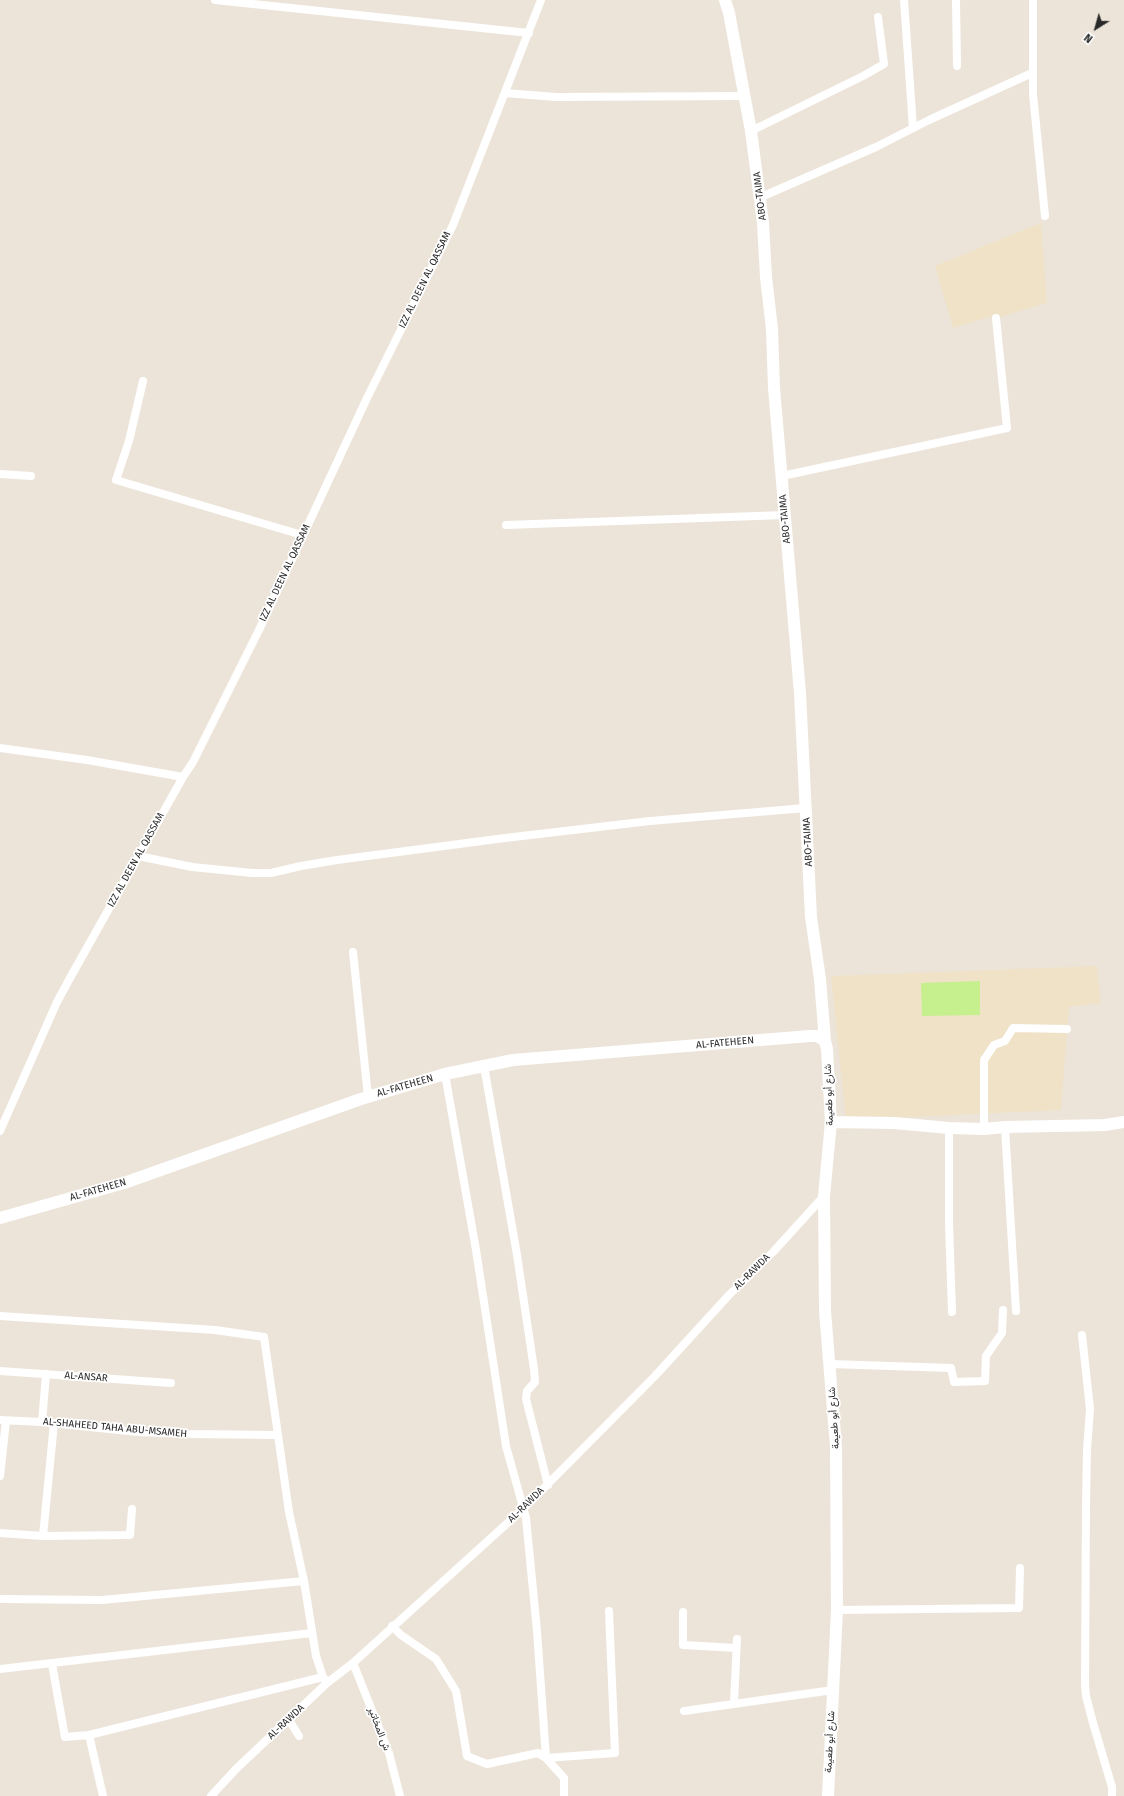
<!DOCTYPE html>
<meta charset="utf-8">
<style>
body{margin:0}
#map{position:relative;width:1124px;height:1796px;overflow:hidden;background:#ece4d9;font-family:"Fira Sans",sans-serif}
canvas{display:block}
.north{position:absolute;left:1076px;top:8px;width:40px;height:40px;-webkit-text-stroke:3px #fff;paint-order:stroke;rotate:217deg;font-size:11px;font-weight:700;line-height:16px;text-align:center;color:#292929}
.north::after{content:'';display:block;margin:auto;width:14px;height:18px;background:#292929;clip-path:polygon(50% 0,100% 100%,50% 72%,0 100%)}
</style>
<div id="map">
<canvas width="1124" height="1796"></canvas>
<div class="north">N</div>
</div>
<script>
const g = document.querySelector('canvas').getContext('2d');
g.lineJoin = 'round';
function fill(path, color) { g.fillStyle = color; g.fill(path, 'evenodd'); }
const toPath = rows => new Path2D(rows.map(r => 'M' + r).join(''));
function strokePath(path, color, width, dash) { g.strokeStyle = color; g.lineWidth = width; g.lineCap = dash ? 'butt' : 'round'; g.setLineDash(dash || []); g.stroke(path); }
function write(font, color, halo, rows, align = 'center') {
  g.font = font + ' "Fira Sans",Vazirmatn,sans-serif'; g.lineWidth = 3.5; g.setLineDash([]); g.textBaseline = 'middle'; g.strokeStyle = halo; g.fillStyle = color; for (const [text, x, y, turn = 0] of rows) {
    g.save(); g.translate(x, y); g.rotate((+turn || 0) * Math.PI / 180); g.textAlign = isNaN(turn) ? turn : align; if (halo) g.strokeText(text, 0, 0); g.fillText(text, 0, 0); g.restore();
  }
}
fill(toPath([
 [1041,223,1047,303,996,318,995,315,953,328,935,266],
 [1097,966,1101,1003,1069,1007,1061,1110,846,1120,831,976]
]), '#efe2c7');
fill(toPath([
 [980,981,980,1015,922,1016,921,983]
]), '#c6ef8d');
strokePath(toPath([
 [215,0,529,33],
 [904,0,913,128],
 [956,0,957,66],
 [1033,0,1033,94,1045,216],
 [505,93,556,97,745,96],
 [751,131,863,76,884,64,878,17],
 [761,197,876,147,929,120,1032,73],
 [143,381,129,441,116,480,302,535],
 [0,474,31,476],
 [782,476,1007,428,996,318],
 [506,525,785,515],
 [0,748,87,760,183,777],
 [138,856,192,867,252,873,271,873,301,866,337,860,505,838,650,821,806,808],
 [353,952,368,1097],
 [484,1066,517,1255,534,1369,535,1382,527,1391,526,1399,548,1485],
 [445,1074,476,1250,506,1446,526,1518,537,1631,546,1758,564,1778,564,1796],
 [1005,1127,1016,1311],
 [949,1128,949,1223,952,1312],
 [984,1129,984,1060,994,1045,1005,1041,1013,1028,1067,1029],
 [0,1131,57,1002,70,978,183,777,193,762,259,630,367,398,453,225,541,0],
 [0,1316,215,1330,264,1337,289,1512,304,1581,316,1656,323,1677,327,1683],
 [1082,1335,1090,1409,1087,1450,1086,1505,1085,1685,1086,1696,1093,1723,1112,1787,1112,1796],
 [830,1364,951,1368,954,1382,985,1381,986,1356,1002,1333,1003,1310],
 [0,1371,171,1383],
 [0,1420,42,1422,138,1432,188,1434,278,1435],
 [42,1422,46,1374],
 [0,1476,6,1421],
 [0,1533,43,1536,130,1535,132,1509],
 [43,1536,54,1423],
 [0,1599,102,1600,304,1581],
 [837,1610,1019,1608,1020,1568],
 [683,1612,683,1645,736,1648],
 [392,1626,401,1635,436,1659,456,1691,467,1756,487,1764,538,1753,546,1758,615,1753,609,1611],
 [353,1663,389,1753,400,1796],
 [52,1664,65,1737,89,1735,103,1796],
 [0,1669,312,1633],
 [734,1703,737,1639],
 [684,1711,833,1690],
 [289,1720,299,1736],
 [89,1735,323,1677],
 [211,1796,236,1769,327,1683,353,1663,523,1509,655,1376,729,1295,774,1251,824,1196]
]), '#fff', 8);
strokePath(toPath([
 [725,0,729,13,751,131,763,223,766,277,772,329,774,388,800,693,811,917,820,979,825,1041,827,1049,831,1122,824,1196,825,1311,836,1447,837,1610,828,1796],
 [831,1122,894,1123,949,1128,984,1129,1005,1127,1105,1125,1124,1122],
 [0,1218,124,1183,361,1099,445,1074,513,1060,810,1036,818,1036,825,1041]
]), '#fff', 12);
write('10px', '#292929', '#fff', [
 ["ABO-TAIMA",760,196,-97],
 ["IZZ AL DEEN AL QASSAM",425,280,-64],
 ["ABO-TAIMA",785,519,-95],
 ["IZZ AL DEEN AL QASSAM",285,573,-65],
 ["ABO-TAIMA",808,842,-93],
 ["IZZ AL DEEN AL QASSAM",136,860,-61],
 ["AL-FATEHEEN",725,1043,-5],
 ["AL-FATEHEEN",405,1086,-16],
 ["شارع أبو طعيمة",829,1095,-92],
 ["AL-FATEHEEN",98,1190,-16],
 ["AL-RAWDA",752,1272,-45],
 ["AL-ANSAR",86,1377,4],
 ["شارع أبو طعيمة",834,1418,-94],
 ["AL-SHAHEED TAHA ABU-MSAMEH",115,1428,5],
 ["AL-RAWDA",526,1505,-44],
 ["AL-RAWDA",286,1722,-43],
 ["ش المخاتير",379,1729,69],
 ["شارع أبو طعيمة",830,1742,-87]
]);
</script>
